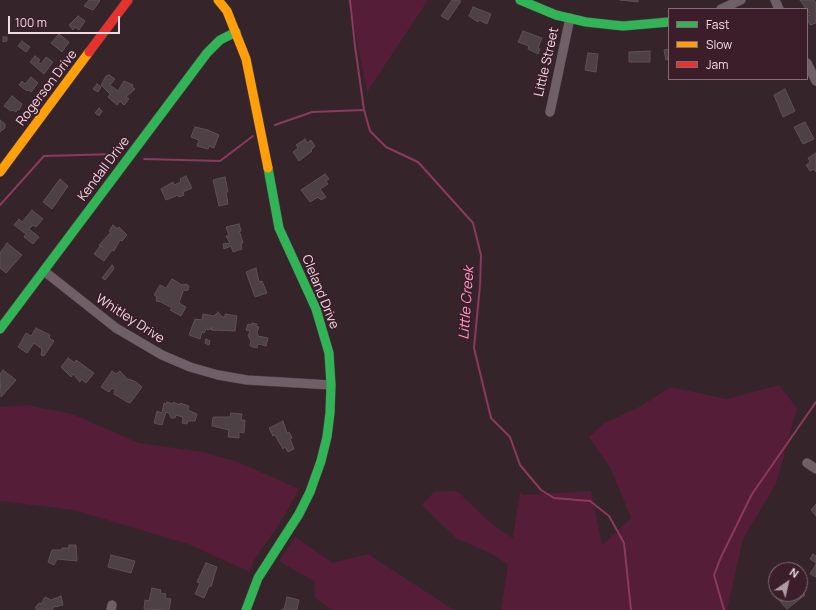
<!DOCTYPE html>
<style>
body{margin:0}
#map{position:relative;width:816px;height:610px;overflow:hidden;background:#35252b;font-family:Manrope,sans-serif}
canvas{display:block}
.legend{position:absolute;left:668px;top:8px;width:140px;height:72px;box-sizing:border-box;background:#3c1e2a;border:1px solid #846a74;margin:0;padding:5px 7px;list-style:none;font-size:12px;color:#f0dbe2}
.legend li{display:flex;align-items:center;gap:8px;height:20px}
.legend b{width:20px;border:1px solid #846a74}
.north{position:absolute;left:768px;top:562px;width:40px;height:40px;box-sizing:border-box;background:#3c1e2a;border:1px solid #846a74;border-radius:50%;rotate:34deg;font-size:11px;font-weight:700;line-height:16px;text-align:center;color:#f0dbe2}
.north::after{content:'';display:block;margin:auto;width:14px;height:18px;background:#af9ba2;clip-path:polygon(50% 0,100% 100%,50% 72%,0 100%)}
.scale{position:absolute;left:8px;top:16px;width:112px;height:18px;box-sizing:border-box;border:2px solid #f0dbe2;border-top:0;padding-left:5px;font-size:12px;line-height:14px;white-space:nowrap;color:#f0dbe2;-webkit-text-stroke:3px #3c1e2a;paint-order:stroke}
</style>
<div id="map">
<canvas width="816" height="610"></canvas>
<ul class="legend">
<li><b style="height:5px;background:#30b455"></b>Fast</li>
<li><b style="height:5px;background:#ff9f0a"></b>Slow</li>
<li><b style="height:5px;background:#e5322d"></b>Jam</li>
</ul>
<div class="north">N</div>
<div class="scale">100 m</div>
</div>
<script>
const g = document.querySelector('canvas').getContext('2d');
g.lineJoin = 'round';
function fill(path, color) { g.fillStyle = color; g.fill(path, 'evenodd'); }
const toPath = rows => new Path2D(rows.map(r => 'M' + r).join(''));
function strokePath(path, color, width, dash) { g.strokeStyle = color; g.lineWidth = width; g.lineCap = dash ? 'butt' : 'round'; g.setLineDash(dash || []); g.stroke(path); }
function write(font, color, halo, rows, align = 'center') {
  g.font = font + ' Manrope,sans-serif'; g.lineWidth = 4; g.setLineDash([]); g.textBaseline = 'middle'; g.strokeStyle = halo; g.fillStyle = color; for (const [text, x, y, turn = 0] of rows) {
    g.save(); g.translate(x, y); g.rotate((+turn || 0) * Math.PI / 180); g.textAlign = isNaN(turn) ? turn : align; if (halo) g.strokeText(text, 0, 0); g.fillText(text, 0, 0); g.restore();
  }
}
fill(toPath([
 [348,0,428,0,367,92,354,26],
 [779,385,797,408,776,484,743,539,727,610,501,610,508,565,494,555,456,538,422,505,434,492,457,491,494,526,513,538,520,491,523,495,591,491,602,545,631,518,611,469,589,437,603,424,641,406,670,387,727,399],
 [27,405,72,414,139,443,203,452,238,462,299,489,280,523,254,560,250,572,188,544,74,510,0,501,0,407],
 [295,537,333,563,368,554,454,610,332,610,315,598,314,581,279,561]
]), '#551d37');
strokePath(toPath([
 [350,0,355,46,364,110,370,131,386,147,418,162,473,223,481,255,480,285,474,348,491,418,510,437,520,465,541,490,554,498,590,501,609,516,624,543,631,610],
 [275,125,312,112,364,110],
 [144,159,220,161,253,136],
 [0,205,44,156,116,154],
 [724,610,714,575,721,557,752,494,816,402]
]), '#8b395d', 2);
const building = toPath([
 [89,0,99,0,100,1,93,10,84,6,89,0],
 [452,0,461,1,448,20,441,16,452,0],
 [620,0,638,0,638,2,620,0],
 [800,0,814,0,816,3,816,23,810,25,807,19,807,16,810,15,800,0],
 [473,7,491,14,487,24,479,20,478,22,469,16,473,7],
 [78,16,85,21,79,30,75,27,73,30,69,25,78,16],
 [523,31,542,38,538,48,540,49,538,54,528,49,529,46,518,42,523,31],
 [59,34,69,42,62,52,51,43,59,34],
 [3,37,7,37,7,41,3,42,3,37],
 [22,41,30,47,26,52,18,46,22,41],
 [669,49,669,59,666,60,664,50,669,49],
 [650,51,650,62,629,62,629,52,650,51],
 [588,53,598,54,596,72,585,70,588,53],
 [35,56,40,60,38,62,41,64,46,57,53,62,44,74,30,62,35,56],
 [109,75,115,79,110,85,118,91,124,81,133,85,132,87,135,89,126,97,129,99,124,105,120,101,117,105,108,97,110,94,101,85,106,76,109,75],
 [31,77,38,83,31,92,28,90,27,91,19,85,22,81,25,84,31,77],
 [97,84,101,87,98,92,93,89,97,84],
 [785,89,795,111,783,117,774,95,785,89],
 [12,96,22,104,19,110,18,109,16,112,13,110,11,111,4,106,12,96],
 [99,108,102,111,99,116,95,113,99,108],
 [0,120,5,124,5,128,0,132,0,120],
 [805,122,814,139,803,144,794,127,805,122],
 [195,127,208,130,219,135,214,148,209,146,208,149,197,146,199,140,191,137,195,127],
 [305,139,307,143,311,140,315,146,311,150,312,151,299,161,293,152,298,148,296,145,305,139],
 [816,153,816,172,814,169,810,171,806,165,810,162,808,158,816,153],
 [325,174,329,179,326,181,328,184,320,189,326,197,321,200,318,197,310,202,301,190,325,174],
 [186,176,192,188,183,192,184,195,179,197,178,195,166,200,161,189,173,182,174,185,181,182,180,179,186,176],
 [225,177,228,192,226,192,228,204,219,206,213,180,225,177],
 [60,179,68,186,52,209,43,202,60,179],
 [32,210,43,219,36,227,33,225,29,229,39,237,33,244,24,237,26,234,14,225,19,219,22,222,32,210],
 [239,224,241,231,238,232,240,233,243,243,241,243,242,249,233,252,231,246,224,249,223,244,230,243,226,236,229,236,226,227,239,224],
 [113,225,118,229,119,227,127,235,122,241,120,240,114,251,112,250,104,261,94,254,100,246,103,247,99,245,111,232,109,231,113,225],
 [7,243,22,255,6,273,0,268,0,253,7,243],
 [112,265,114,267,113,270,105,280,102,278,112,265],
 [256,268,259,282,262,281,267,293,255,297,246,272,256,268],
 [172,279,182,285,186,284,189,286,188,290,183,291,179,303,186,307,181,316,170,310,172,308,161,302,156,301,157,297,154,295,160,285,166,288,172,279],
 [218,312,222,317,225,317,225,314,237,316,235,331,211,330,212,327,209,330,206,329,204,333,202,332,200,339,189,335,195,319,202,320,203,314,214,316,218,312],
 [252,323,257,324,256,326,259,327,257,332,258,336,268,338,266,346,258,344,257,348,250,346,251,341,248,336,250,331,246,330,248,324,253,325,252,323],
 [36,328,50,335,49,338,54,341,44,356,41,355,42,349,34,343,27,353,18,347,26,333,31,336,36,328],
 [206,339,210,341,209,345,205,343,206,339],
 [68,358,75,363,76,360,94,373,86,383,81,379,80,382,73,374,71,377,61,367,68,358],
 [3,370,16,380,1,397,0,374,3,370],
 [112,371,116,374,120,371,128,380,129,379,136,382,142,387,131,402,129,403,114,394,115,390,112,388,109,392,101,387,112,371],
 [167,402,173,404,173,402,180,405,180,403,189,406,188,410,197,414,195,421,188,421,187,424,182,423,183,417,176,415,175,418,171,418,169,413,166,412,162,425,154,423,157,411,162,413,164,403,167,404,167,402],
 [231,413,242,414,241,420,245,420,244,433,239,432,239,438,228,437,229,430,212,426,213,417,230,417,231,413],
 [283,421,287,433,289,432,292,438,290,439,294,449,288,452,285,447,283,449,275,435,273,436,269,428,283,421],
 [816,504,816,516,811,510,816,504],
 [69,545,76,545,77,561,57,559,54,565,48,562,52,550,62,550,62,548,69,548,69,545],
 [813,554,816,556,816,563,810,559,813,554],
 [111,555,135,561,131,573,108,567,111,555],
 [206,563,217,567,211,587,209,586,204,598,195,594,200,583,197,582,206,563],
 [816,564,816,577,810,574,816,564],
 [152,588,161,590,160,593,166,594,165,598,171,599,169,610,144,609,145,600,149,601,152,588],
 [800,589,805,595,787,609,778,599,784,594,800,594,800,589],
 [61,596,63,605,54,607,52,610,38,610,35,608,39,603,41,604,45,597,51,600,61,596],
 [287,597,299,600,297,610,281,610,284,609,287,597]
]);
fill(building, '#4e4146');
strokePath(building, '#5e4f54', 1);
const street = toPath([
 [775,0,779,9],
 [721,9,741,0],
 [807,63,816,81],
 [550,112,570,18],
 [44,271,116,328,162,355,190,367,218,375,247,380,331,385],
 [807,463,816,469],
 [111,610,112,605]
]);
const fast = toPath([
 [520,0,556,15,586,22,623,26,669,22],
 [0,329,207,53,220,40,236,32],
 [246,610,258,578,299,514,310,492,321,461,327,437,330,413,331,385,329,353,316,309,279,228,268,168]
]);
const slow = toPath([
 [218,0,227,11,246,59,268,168],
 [0,172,89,52]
]);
const jam = toPath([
 [89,52,128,0]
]);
strokePath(street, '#4e4045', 10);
strokePath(fast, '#4e4045', 10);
strokePath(slow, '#4e4045', 10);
strokePath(jam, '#4e4045', 10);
strokePath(street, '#6e6066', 9);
strokePath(fast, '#30b455', 9);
strokePath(slow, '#ff9f0a', 9);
strokePath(jam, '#e5322d', 9);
write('13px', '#f0dbe2', '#3c1e2a', [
 ["Little Street",547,62,-77],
 ["Rogerson Drive",47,88,-53],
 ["Kendall Drive",104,169,-53],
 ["Cleland Drive",320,292,68],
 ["Whitley Drive",130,319,33]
]);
write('italic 14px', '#fe9cc3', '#3c1e2a', [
 ["Little Creek",467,303,-86]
]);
</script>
